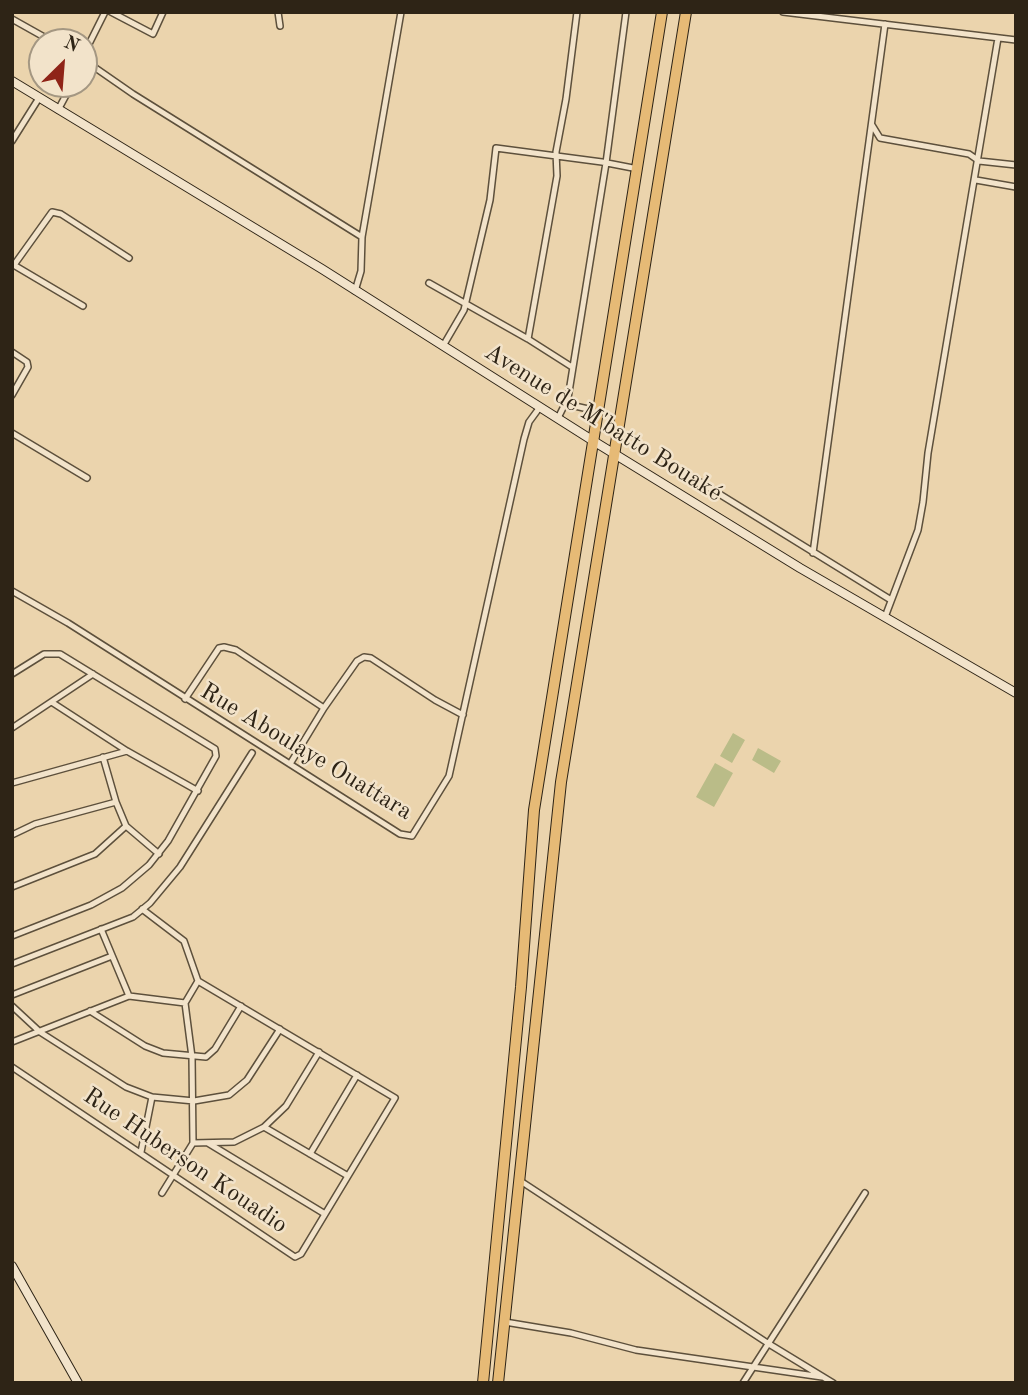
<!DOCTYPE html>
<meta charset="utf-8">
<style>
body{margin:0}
#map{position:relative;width:1028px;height:1395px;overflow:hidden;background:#ebd4ad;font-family:"Old Standard TT",serif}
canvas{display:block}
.frame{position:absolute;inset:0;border:14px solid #2e2416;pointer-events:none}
.north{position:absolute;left:28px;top:28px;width:70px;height:70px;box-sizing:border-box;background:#f2e3ca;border:2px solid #a49782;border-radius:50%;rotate:25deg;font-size:19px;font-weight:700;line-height:28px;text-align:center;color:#2e2416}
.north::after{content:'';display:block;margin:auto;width:24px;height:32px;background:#8f2418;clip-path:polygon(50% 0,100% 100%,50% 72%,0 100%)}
</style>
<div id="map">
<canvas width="1028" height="1395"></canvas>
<div class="frame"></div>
<div class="north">N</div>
</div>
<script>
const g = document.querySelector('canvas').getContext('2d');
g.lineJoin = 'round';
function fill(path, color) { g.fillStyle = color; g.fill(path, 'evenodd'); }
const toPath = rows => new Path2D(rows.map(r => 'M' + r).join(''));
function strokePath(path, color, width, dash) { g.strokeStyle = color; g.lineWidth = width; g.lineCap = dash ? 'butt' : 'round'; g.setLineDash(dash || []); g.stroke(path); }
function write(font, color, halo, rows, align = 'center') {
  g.font = font + ' "Old Standard TT",serif'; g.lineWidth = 5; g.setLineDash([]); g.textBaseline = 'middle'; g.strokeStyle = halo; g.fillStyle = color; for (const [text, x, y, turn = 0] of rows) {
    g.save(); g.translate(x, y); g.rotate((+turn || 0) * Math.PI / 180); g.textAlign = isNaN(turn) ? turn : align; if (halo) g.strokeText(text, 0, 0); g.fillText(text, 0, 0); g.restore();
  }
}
fill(toPath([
 [733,733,745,740,732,763,720,756],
 [758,748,781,761,774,773,752,760],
 [715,763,733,773,714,807,696,797]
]), '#babc88');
const street = toPath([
 [111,12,153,34,163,12],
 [278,12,280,26],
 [783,12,1016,40],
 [12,19,53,42],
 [84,54,105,12],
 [84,60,133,94,362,237],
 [58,110,72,84],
 [872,125,880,138,969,154,979,161,1016,165],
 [12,141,39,98],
 [976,180,1016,187],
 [12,264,83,306],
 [14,265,52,212,61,214,129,258],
 [429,283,528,339,572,367],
 [355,291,361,271,362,237,401,12],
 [528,339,557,176,556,152,566,99,577,12],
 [443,346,464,310,490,200,496,148,602,162,638,169],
 [12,352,27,362,28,367,12,395],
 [566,404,597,411],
 [558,418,568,398,606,163,626,12],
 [12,433,87,478],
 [695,479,891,600],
 [813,553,885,24],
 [12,591,68,623,400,834,412,836,449,776,524,439,529,422,540,407],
 [885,617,918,530,923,502,928,453,998,38],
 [12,674,44,654,60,654,215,749,216,756,168,841,149,865,122,888,91,905,12,936],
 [185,699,219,648,224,647,236,650,324,708,357,661,364,657,371,658,435,700,463,715],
 [53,703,127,751,198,791],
 [12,728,93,674],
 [103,757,116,802,126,826,159,854],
 [290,764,324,708],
 [12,783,127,751],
 [12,835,35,824,116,802],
 [12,887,95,854,126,826],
 [101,929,129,996,185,1003],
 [12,964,133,917,150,903,180,867,252,753],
 [12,995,112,956],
 [12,1006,40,1032,126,1087,152,1097,194,1101,229,1095,247,1080,280,1029],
 [90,1011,145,1046,163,1053,206,1057,215,1049,241,1006],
 [12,1042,129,996],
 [12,1067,295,1257,301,1254,395,1098,198,981,184,941,142,909],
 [264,1127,348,1176],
 [193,1143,234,1142,264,1127,286,1106,319,1052],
 [208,1143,325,1214],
 [141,1152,152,1097],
 [310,1154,357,1075],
 [519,1180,769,1344,833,1383],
 [162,1193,193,1143,192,1057,185,1003,198,981],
 [505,1322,571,1333,636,1350,822,1377],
 [743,1383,865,1193]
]);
const secondary = toPath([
 [12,81,322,269,595,442,800,568,1016,693],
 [12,1266,78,1383]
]);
const highway = toPath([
 [483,1383,521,987,534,810,662,12],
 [498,1383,561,782,686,12]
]);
strokePath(street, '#5d503c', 8);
strokePath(secondary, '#2e2416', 10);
strokePath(highway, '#2e2416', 12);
strokePath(street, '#f2e3ca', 5);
strokePath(secondary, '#f2e3ca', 8);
strokePath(highway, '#e6ba76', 10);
write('24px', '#2e2416', '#f2e3ca', [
 ["Avenue de M'batto Bouaké",603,423,32],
 ["Rue Aboulaye Ouattara",306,752,31],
 ["Rue Huberson Kouadio",185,1161,34]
]);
</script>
